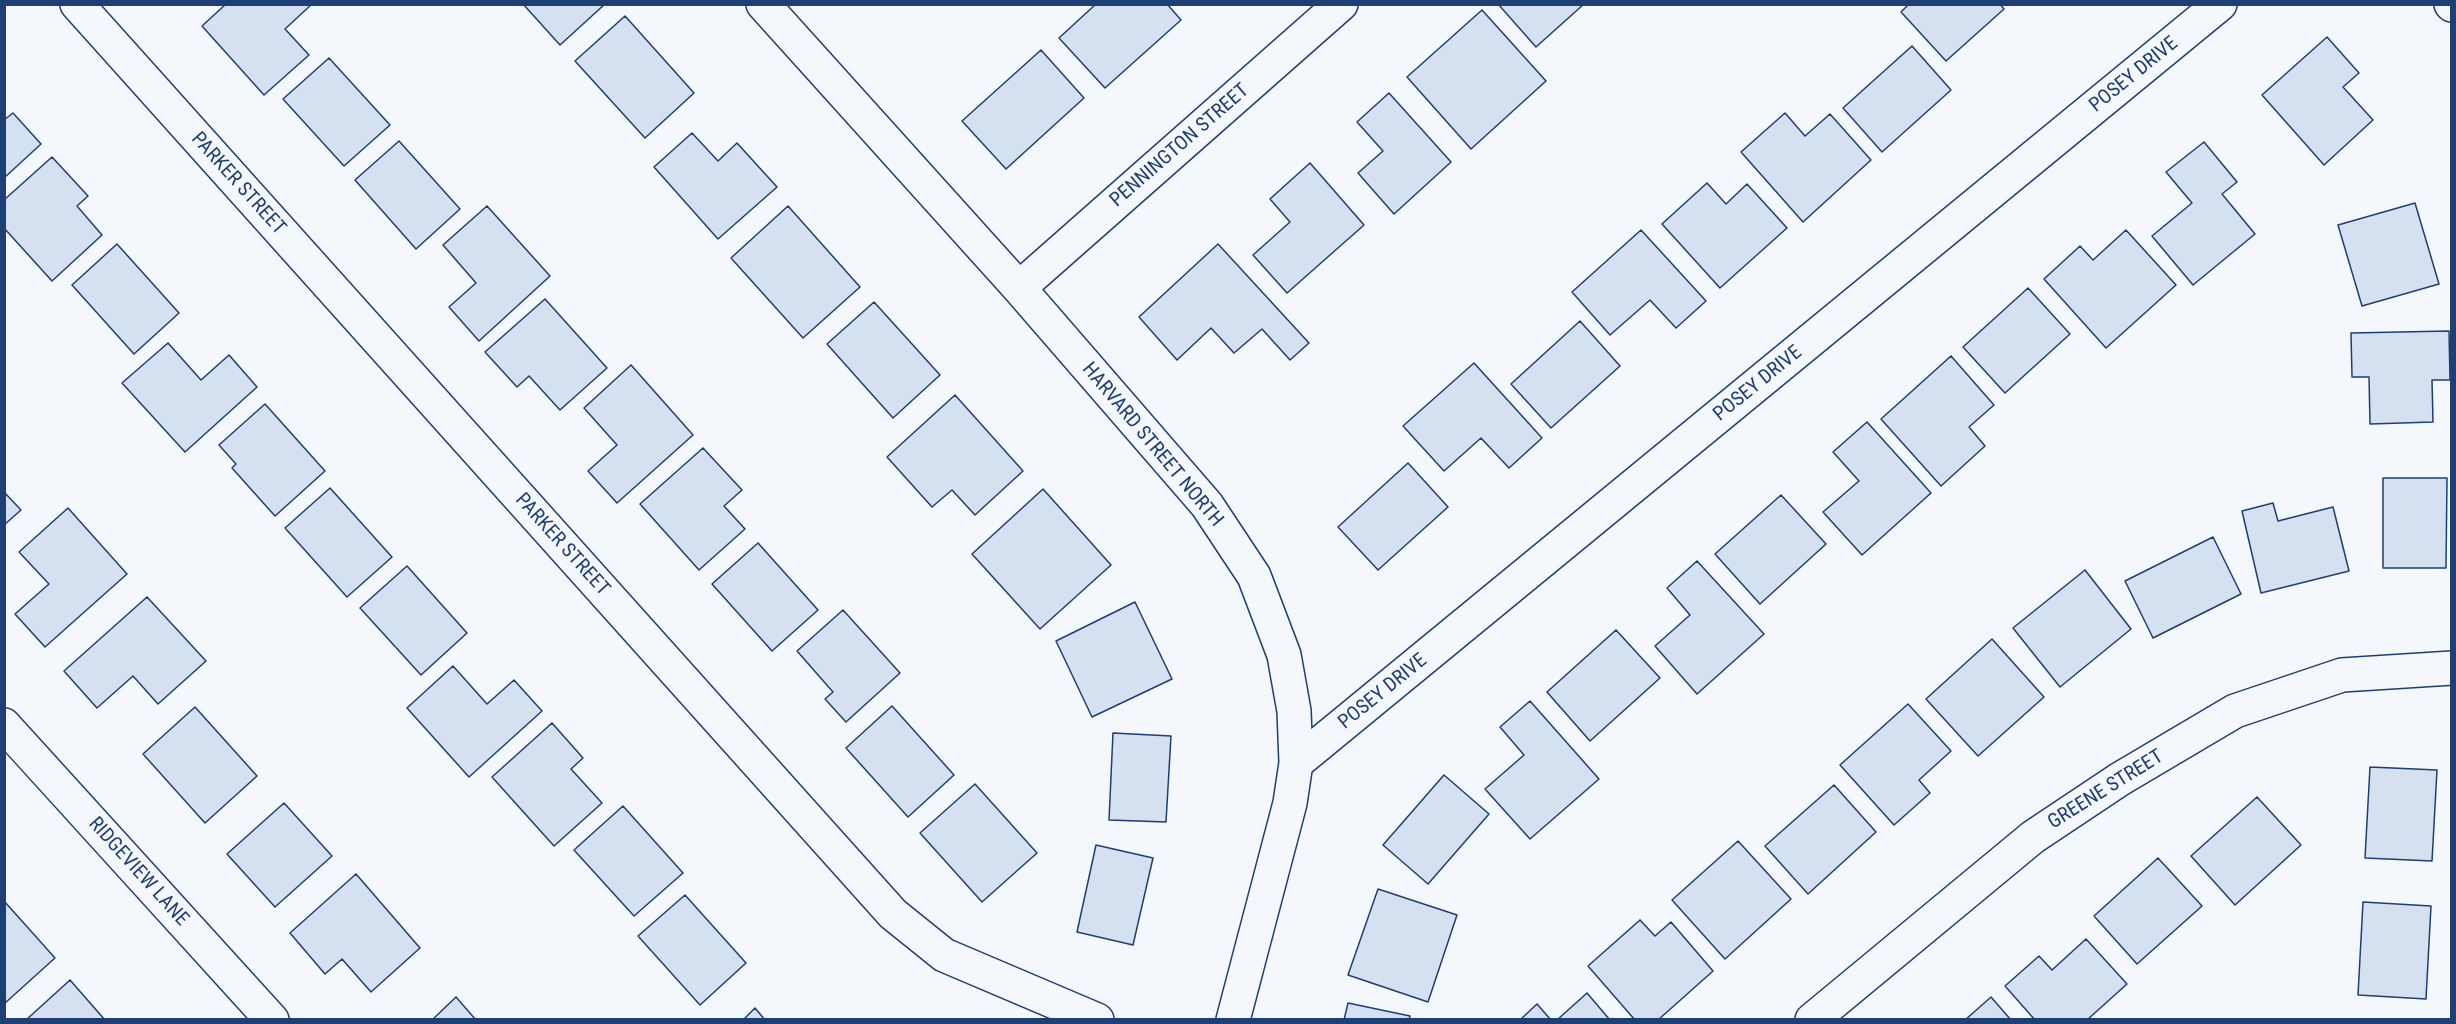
<!DOCTYPE html>
<style>
body{margin:0}
#map{position:relative;width:2456px;height:1024px;overflow:hidden;background:#f4f7fb;font-family:"Roboto Condensed",sans-serif}
canvas{display:block}
.frame{position:absolute;inset:0;border:6px solid #1d3f73;pointer-events:none}
</style>
<div id="map">
<canvas width="2456" height="1024"></canvas>
<div class="frame"></div>
</div>
<script>
const g = document.querySelector('canvas').getContext('2d');
g.lineJoin = 'round';
function fill(path, color) { g.fillStyle = color; g.fill(path, 'evenodd'); }
const toPath = rows => new Path2D(rows.map(r => 'M' + r).join(''));
function strokePath(path, color, width, dash) { g.strokeStyle = color; g.lineWidth = width; g.lineCap = dash ? 'butt' : 'round'; g.setLineDash(dash || []); g.stroke(path); }
function write(font, color, halo, rows, align = 'center') {
  g.font = font + ' "Roboto Condensed",sans-serif'; g.lineWidth = 4.5; g.setLineDash([]); g.textBaseline = 'middle'; g.strokeStyle = halo; g.fillStyle = color; for (const [text, x, y, turn = 0] of rows) {
    g.save(); g.translate(x, y); g.rotate((+turn || 0) * Math.PI / 180); g.textAlign = isNaN(turn) ? turn : align; if (halo) g.strokeText(text, 0, 0); g.fillText(text, 0, 0); g.restore();
  }
}
const building = toPath([
 [226,4,312,4,285,29,309,55,264,95,202,26,226,4],
 [523,4,605,4,560,45,523,4],
 [1096,4,1167,4,1181,20,1105,88,1059,38,1096,4],
 [1498,4,1584,4,1536,47,1498,4],
 [1909,4,2000,4,2004,9,1946,61,1901,12,1909,4],
 [1482,10,1546,81,1471,149,1407,77,1482,10],
 [625,16,694,93,645,138,575,61,625,16],
 [2327,37,2359,73,2343,87,2373,120,2324,165,2262,95,2327,37],
 [1912,46,1951,90,1882,152,1843,108,1912,46],
 [1041,50,1084,98,1006,169,962,121,1041,50],
 [329,58,390,125,344,166,283,99,329,58],
 [1389,93,1451,162,1394,214,1358,173,1383,151,1357,122,1389,93],
 [13,113,41,144,4,178,4,120,13,113],
 [1785,113,1805,136,1830,114,1871,160,1803,222,1741,152,1785,113],
 [692,133,718,161,737,143,777,187,718,239,654,167,692,133],
 [399,141,460,209,416,249,355,180,399,141],
 [2204,142,2237,182,2222,194,2255,234,2193,285,2152,236,2192,203,2166,172,2204,142],
 [52,157,88,196,77,206,102,235,52,281,4,228,4,200,52,157],
 [1310,163,1364,225,1287,293,1253,255,1290,222,1270,199,1310,163],
 [1707,183,1726,204,1747,184,1787,228,1720,288,1662,224,1707,183],
 [2415,203,2439,284,2362,306,2338,225,2415,203],
 [487,206,550,276,479,341,449,307,476,283,443,245,487,206],
 [788,206,860,287,803,338,731,258,788,206],
 [1641,230,1706,301,1676,328,1650,300,1610,335,1572,292,1641,230],
 [2126,230,2176,285,2106,348,2044,279,2080,246,2093,260,2126,230],
 [117,244,179,313,134,354,72,285,117,244],
 [1218,244,1309,343,1290,360,1262,329,1234,353,1211,328,1177,360,1139,317,1218,244],
 [2028,288,2070,334,2005,393,1963,347,2028,288],
 [545,299,607,368,560,410,529,376,517,387,485,352,545,299],
 [874,302,940,375,893,418,827,344,874,302],
 [1580,321,1620,366,1551,428,1511,384,1580,321],
 [2449,331,2450,380,2432,380,2433,422,2370,424,2369,377,2352,377,2351,333,2449,331],
 [168,343,201,380,229,355,257,387,185,452,122,383,168,343],
 [1951,356,1994,405,1969,427,1985,446,1941,486,1881,419,1951,356],
 [1474,363,1542,438,1509,468,1481,438,1444,471,1403,426,1474,363],
 [631,365,693,435,617,503,588,471,617,445,584,408,631,365],
 [955,395,1023,471,975,515,952,490,932,507,887,457,955,395],
 [265,404,325,471,275,516,232,468,236,464,219,445,265,404],
 [1867,422,1931,493,1862,555,1823,512,1859,481,1833,452,1867,422],
 [703,448,742,490,724,506,745,529,699,570,640,504,703,448],
 [1408,463,1448,507,1378,570,1338,527,1408,463],
 [2383,478,2447,478,2446,568,2383,568,2383,478],
 [330,488,392,557,347,597,285,528,330,488],
 [1043,489,1111,565,1040,629,972,554,1043,489],
 [4,492,21,510,4,525,4,492],
 [1781,495,1826,544,1760,604,1715,554,1781,495],
 [2273,503,2278,521,2333,507,2349,571,2261,593,2242,511,2273,503],
 [68,508,127,574,45,647,15,614,49,584,19,552,68,508],
 [2213,537,2241,594,2153,638,2125,581,2213,537],
 [758,543,818,610,772,651,712,584,758,543],
 [1697,561,1764,634,1697,694,1655,646,1690,615,1667,588,1697,561],
 [407,566,467,633,421,675,360,608,407,566],
 [2085,570,2131,629,2060,687,2013,628,2085,570],
 [147,597,206,661,158,704,133,676,97,708,64,671,147,597],
 [1135,602,1172,679,1092,717,1056,641,1135,602],
 [843,610,900,673,846,722,825,699,833,692,797,651,843,610],
 [1616,630,1660,678,1590,741,1547,692,1616,630],
 [1992,639,2044,697,1978,756,1926,699,1992,639],
 [453,666,487,704,514,680,542,711,469,777,407,708,453,666],
 [1530,701,1599,779,1530,839,1485,789,1524,755,1500,727,1530,701],
 [1908,704,1951,751,1919,780,1930,793,1894,825,1840,765,1908,704],
 [892,706,954,775,908,817,846,748,892,706],
 [195,707,257,776,205,823,143,754,195,707],
 [552,723,583,758,571,769,602,803,554,846,492,777,552,723],
 [1113,733,1171,736,1166,822,1109,820,1113,733],
 [2370,767,2437,770,2432,861,2365,858,2370,767],
 [1444,775,1489,814,1428,884,1383,845,1444,775],
 [975,784,1037,853,982,902,920,833,975,784],
 [1834,785,1876,832,1808,894,1765,846,1834,785],
 [2257,797,2301,845,2235,905,2191,856,2257,797],
 [284,803,332,856,275,907,227,854,284,803],
 [623,806,683,873,634,916,574,850,623,806],
 [1738,841,1791,899,1725,959,1672,900,1738,841],
 [1096,845,1153,858,1133,945,1077,932,1096,845],
 [2158,858,2202,906,2137,964,2094,916,2158,858],
 [356,874,420,948,371,992,342,959,325,974,290,933,356,874],
 [1378,889,1457,915,1428,1002,1348,975,1378,889],
 [685,895,746,963,700,1005,638,936,685,895],
 [4,901,55,958,4,1004,4,901],
 [2363,902,2431,906,2426,999,2358,995,2363,902],
 [1640,920,1655,936,1671,922,1713,971,1658,1020,1635,1020,1588,966,1640,920],
 [2086,939,2127,984,2087,1020,2035,1020,2005,986,2039,956,2052,970,2086,939],
 [70,980,105,1020,26,1020,70,980],
 [1587,993,1610,1020,1557,1020,1587,993],
 [456,997,476,1020,432,1020,456,997],
 [1991,997,2011,1020,1965,1020,1991,997],
 [1348,1003,1410,1016,1409,1020,1344,1020,1348,1003],
 [1537,1004,1551,1020,1520,1020,1537,1004],
 [755,1008,765,1020,743,1020,755,1008]
]);
fill(building, '#d5e0f0');
strokePath(building, '#1d3f73', 1.5);
const street = toPath([
 [77,4,893,914,944,955,1097,1020],
 [763,4,1019,288,1207,505,1254,576,1284,655,1294,711,1296,763,1290,803,1233,1020],
 [2451,4,2452,5],
 [1019,288,1341,4],
 [4,725,272,1020],
 [1296,763,2220,4],
 [1812,1020,2033,837,2120,779,2235,711,2342,675,2452,668]
]);
strokePath(street, '#1d3f73', 36);
strokePath(street, '#f4f7fb', 33);
write('20px', '#1d3f73', '#f4f7fb', [
 ["POSEY DRIVE",2134,75,-39],
 ["PENNINGTON STREET",1180,146,-41],
 ["PARKER STREET",238,184,48],
 ["POSEY DRIVE",1758,384,-39],
 ["HARVARD STREET NORTH",1152,445,50],
 ["PARKER STREET",562,545,48],
 ["POSEY DRIVE",1383,692,-39],
 ["GREENE STREET",2106,790,-32],
 ["RIDGEVIEW LANE",138,872,48]
]);
</script>
